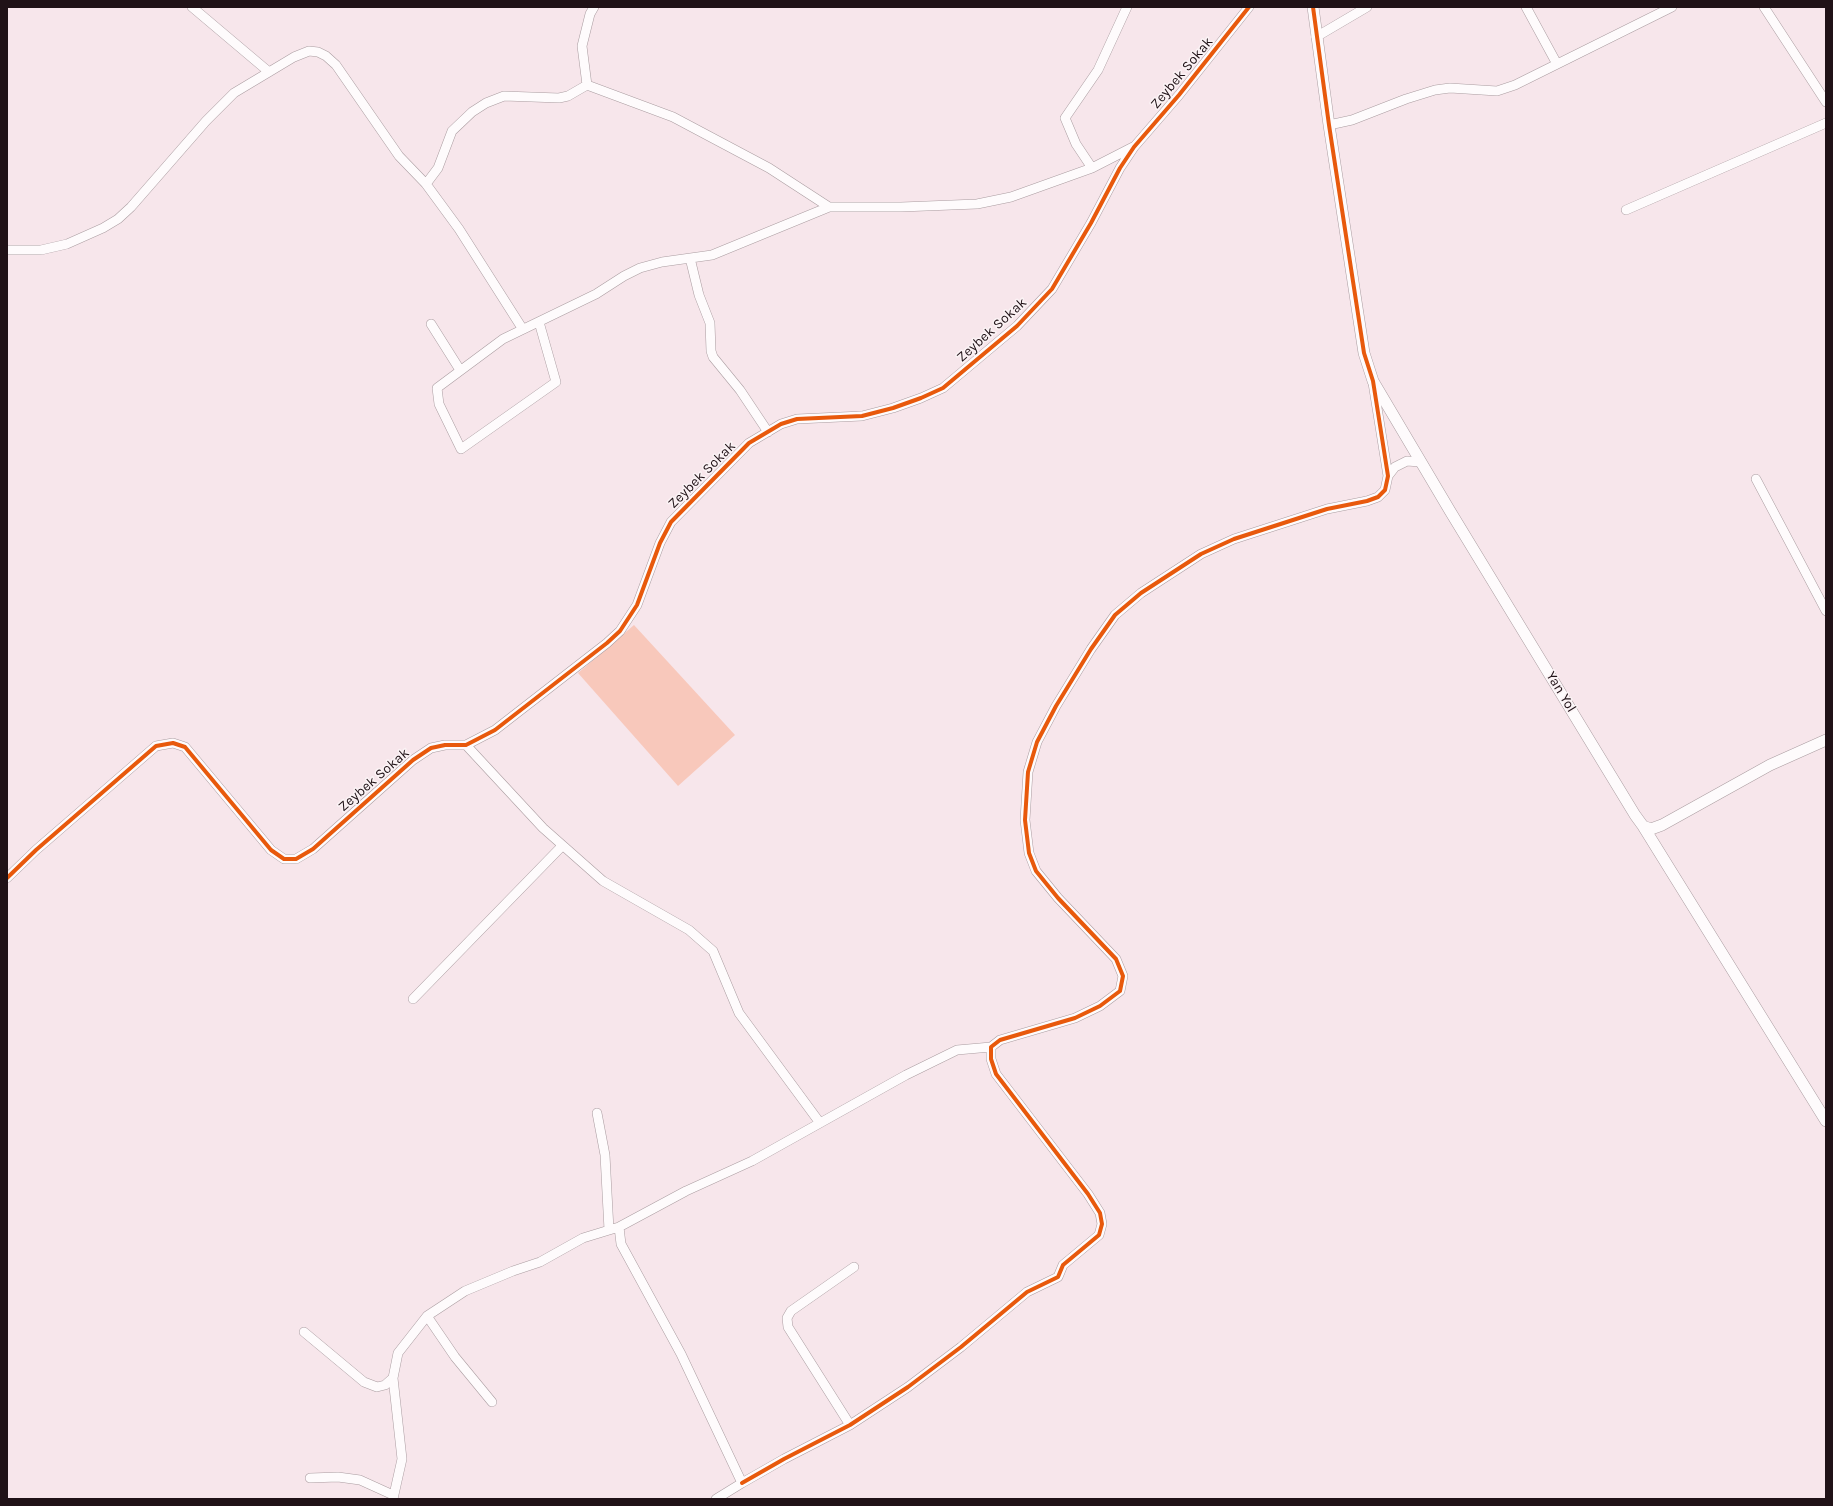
<!DOCTYPE html>
<style>
body{margin:0}
#map{position:relative;width:1833px;height:1506px;overflow:hidden;background:#f7e6eb;font-family:Karla,sans-serif}
canvas{display:block}
.frame{position:absolute;inset:0;border:8px solid #201217;pointer-events:none}
</style>
<div id="map">
<canvas width="1833" height="1506"></canvas>
<div class="frame"></div>
</div>
<script>
const g = document.querySelector('canvas').getContext('2d');
g.lineJoin = 'round';
function fill(path, color) { g.fillStyle = color; g.fill(path, 'evenodd'); }
const toPath = rows => new Path2D(rows.map(r => 'M' + r).join(''));
function strokePath(path, color, width, dash) { g.strokeStyle = color; g.lineWidth = width; g.lineCap = dash ? 'butt' : 'round'; g.setLineDash(dash || []); g.stroke(path); }
function write(font, color, halo, rows, align = 'center') {
  g.font = font + ' Karla,sans-serif'; g.lineWidth = 3; g.setLineDash([]); g.textBaseline = 'middle'; g.strokeStyle = halo; g.fillStyle = color; for (const [text, x, y, turn = 0] of rows) {
    g.save(); g.translate(x, y); g.rotate((+turn || 0) * Math.PI / 180); g.textAlign = isNaN(turn) ? turn : align; if (halo) g.strokeText(text, 0, 0); g.fillText(text, 0, 0); g.restore();
  }
}
fill(toPath([
 [634,625,735,735,678,786,578,673]
]), '#f8c8bb');
const minor = toPath([
 [192,7,269,72],
 [1526,7,1557,64],
 [1764,7,1826,102],
 [1316,37,1367,7],
 [587,85,582,46,590,14,594,7],
 [1329,125,1352,120,1406,99,1435,90,1450,88,1497,91,1515,85,1672,7],
 [1092,168,1076,144,1065,118,1098,70,1127,7],
 [426,184,438,168,452,131,472,112,486,103,504,96,559,98,568,96,587,85,673,117,769,168,829,207,901,207,977,204,1011,197,1092,168,1133,147],
 [1626,210,1826,123],
 [7,250,41,250,67,244,103,228,118,219,131,207,206,121,234,93,294,57,309,51,318,52,326,56,336,65,399,156,426,184,459,229,522,328],
 [690,258,699,295,710,323,711,351,713,357,740,390,768,432],
 [539,322,556,382,461,449,439,404,437,388,503,339,596,294,624,276,640,268,662,262,712,255,829,207],
 [431,324,460,370],
 [1388,476,1395,467,1407,461,1420,462],
 [1756,479,1826,611],
 [466,745,543,828,603,881,689,930,713,951,739,1013,820,1123],
 [7,878,36,850,156,746,173,743,185,747,271,850,284,859,296,859,313,849,413,760,431,748,445,745,466,745,495,730,607,643,620,631,637,605,660,543,671,522,749,443,781,424,797,419,862,416,893,408,921,398,943,388,1017,326,1052,289,1091,223,1120,168,1134,147,1179,95,1249,7],
 [413,999,562,846],
 [597,1113,605,1155,609,1230],
 [427,1316,455,1357,492,1402],
 [304,1332,364,1382,377,1387,385,1385,393,1378],
 [850,1425,788,1327,787,1318,791,1311,854,1267],
 [310,1478,338,1477,360,1480,393,1495],
 [742,1483,784,1459,850,1425,908,1387,961,1347,1027,1292,1058,1277,1063,1265,1099,1235,1102,1224,1100,1213,1088,1194,996,1074,991,1059,991,1047,1000,1040,1075,1018,1100,1006,1120,991,1123,976,1116,959,1058,898,1036,871,1029,853,1025,820,1028,772,1037,742,1056,706,1091,649,1115,615,1141,593,1201,554,1234,539,1327,509,1367,501,1378,497,1385,490,1388,476,1373,383],
 [393,1499,402,1459,393,1378,398,1353,427,1316,465,1291,513,1271,540,1262,583,1238,619,1227],
 [716,1499,742,1483,681,1354,621,1244,619,1227,686,1191,752,1161,906,1075,957,1050,991,1047]
]);
const tertiary = toPath([
 [1313,7,1329,125,1364,353,1373,381,1450,511,1635,815,1643,826,1651,829,1662,825,1770,765,1826,740],
 [1643,826,1826,1121]
]);
strokePath(minor, '#aa9ca0', 10);
strokePath(tertiary, '#aa9ca0', 12);
strokePath(minor, '#fefbfc', 9);
strokePath(tertiary, '#fefbfc', 11);
strokePath(toPath([
 [7,878,36,850,156,746,173,743,185,747,271,850,284,859,296,859,313,849,413,760,431,748,445,745,466,745,495,730,607,643,620,631,637,605,660,543,671,522,749,443,781,424,797,419,862,416,893,408,921,398,943,388,1017,326,1052,289,1091,223,1120,168,1134,147,1179,95,1249,7],
 [742,1483,784,1459,850,1425,908,1387,961,1347,1027,1292,1058,1277,1063,1265,1099,1235,1102,1224,1100,1213,1088,1194,996,1074,991,1059,991,1047,1000,1040,1075,1018,1100,1006,1120,991,1123,976,1116,959,1058,898,1036,871,1029,853,1025,820,1028,772,1037,742,1056,706,1091,649,1115,615,1141,593,1201,554,1234,539,1327,509,1367,501,1378,497,1385,490,1388,476,1373,381,1364,353,1329,125,1313,7]
]), '#e8590c', 4);
write('14px', '#201217', '#fbf3f5', [
 ["Zeybek Sokak",1182,73,-50],
 ["Zeybek Sokak",992,330,-42],
 ["Zeybek Sokak",702,475,-45],
 ["Yan Yol",1561,692,59],
 ["Zeybek Sokak",374,780,-41]
]);
</script>
